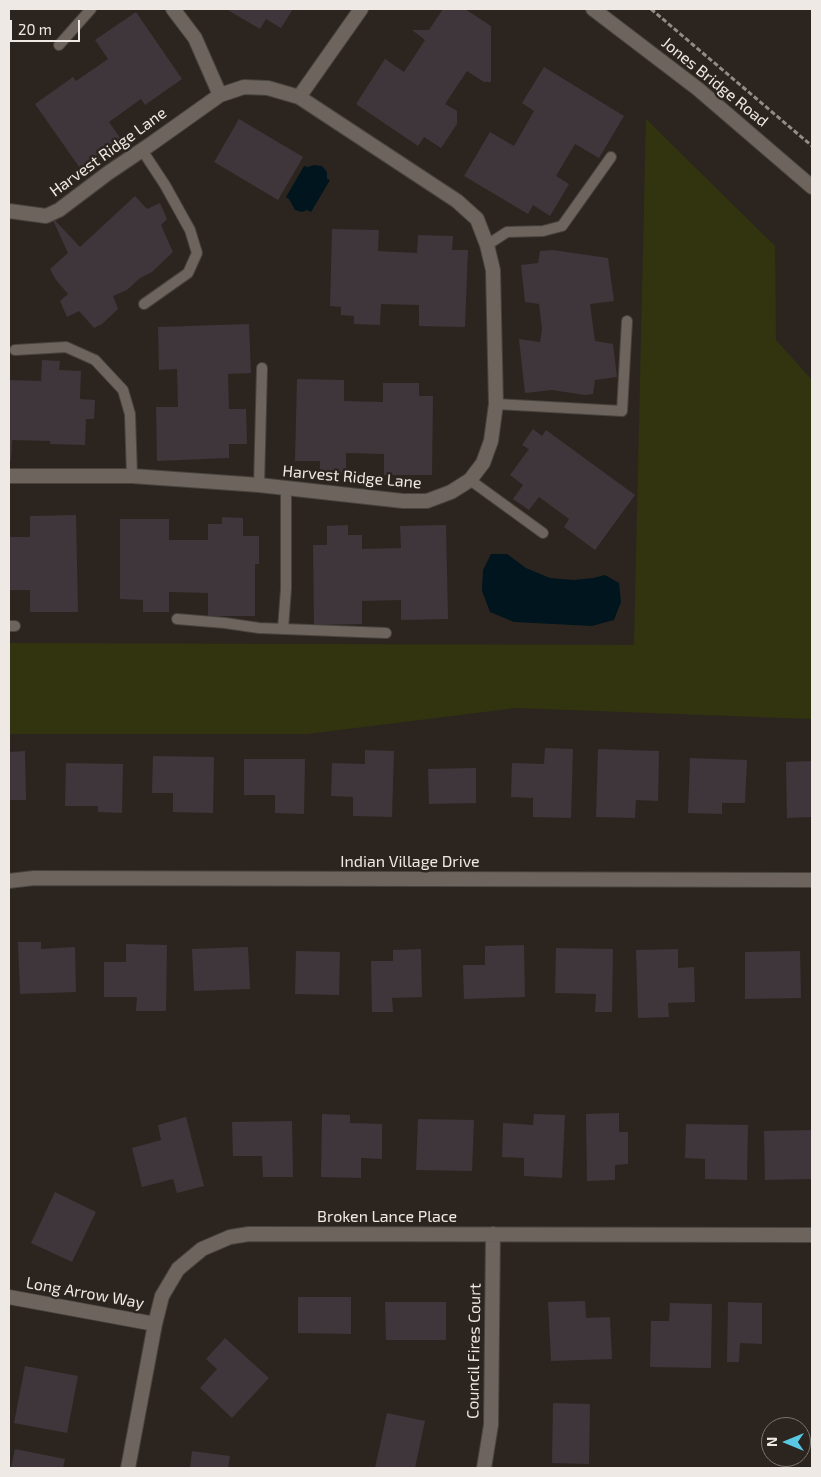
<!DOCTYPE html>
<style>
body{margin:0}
#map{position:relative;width:821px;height:1477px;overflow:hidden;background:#2c251f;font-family:"Exo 2",sans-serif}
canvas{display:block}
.frame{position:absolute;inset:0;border:10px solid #eee9e5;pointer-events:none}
.north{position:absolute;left:761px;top:1417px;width:50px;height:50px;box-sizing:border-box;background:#2c251f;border:1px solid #7a736e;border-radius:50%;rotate:270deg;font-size:14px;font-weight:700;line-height:20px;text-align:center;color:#eee9e5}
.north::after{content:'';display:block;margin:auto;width:18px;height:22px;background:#58c8e4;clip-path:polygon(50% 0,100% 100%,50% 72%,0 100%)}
.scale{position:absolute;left:10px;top:20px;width:70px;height:22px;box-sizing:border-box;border:2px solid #eee9e5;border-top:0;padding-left:6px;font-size:15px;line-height:18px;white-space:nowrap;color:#eee9e5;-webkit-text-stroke:4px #2c251f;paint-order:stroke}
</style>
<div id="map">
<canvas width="821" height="1477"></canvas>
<div class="frame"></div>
<div class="north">N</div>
<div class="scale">20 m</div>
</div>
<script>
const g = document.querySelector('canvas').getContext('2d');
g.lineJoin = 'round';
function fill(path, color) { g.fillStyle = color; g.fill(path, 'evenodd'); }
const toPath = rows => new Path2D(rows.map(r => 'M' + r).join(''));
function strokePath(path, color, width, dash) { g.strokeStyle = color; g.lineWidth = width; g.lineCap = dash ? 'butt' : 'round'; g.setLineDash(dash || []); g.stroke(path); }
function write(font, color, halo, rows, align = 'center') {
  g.font = font + ' "Exo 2",sans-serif'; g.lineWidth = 5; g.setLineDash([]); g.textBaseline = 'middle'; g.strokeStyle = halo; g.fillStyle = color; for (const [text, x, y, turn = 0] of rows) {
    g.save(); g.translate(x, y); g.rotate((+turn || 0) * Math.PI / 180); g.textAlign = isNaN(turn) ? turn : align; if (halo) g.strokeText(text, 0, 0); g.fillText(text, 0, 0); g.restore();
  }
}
fill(toPath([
 [646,119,775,246,776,340,812,380,812,719,516,708,307,734,9,734,9,643,634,645]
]), '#31340f');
fill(toPath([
 [314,165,322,166,327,172,327,179,330,180,311,212,307,210,302,212,295,210,289,199,286,197,304,166,308,167],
 [491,554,507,554,526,568,550,578,574,580,593,578,605,575,619,583,621,602,614,620,592,626,514,622,490,612,482,591,483,570]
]), '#00151e');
fill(toPath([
 [226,9,293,9,281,28,266,19,260,29],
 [443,9,465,9,491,26,491,82,484,82,467,71,445,104,457,111,457,124,441,148,424,137,418,146,356,104,385,59,404,72,425,40,412,30,429,30],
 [136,12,182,79,145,105,141,99,109,122,123,142,82,171,35,104,73,77,76,81,108,59,95,40],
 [544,67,624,116,599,158,575,144,556,176,569,184,550,216,533,205,528,214,464,176,490,132,514,146,534,111,522,103],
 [239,119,303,157,278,200,214,162],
 [135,196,147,209,160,203,167,219,161,225,173,252,152,272,140,278,127,290,113,296,118,309,102,324,94,328,79,311,67,317,60,301,68,294,56,280,50,269,68,253,51,216,80,247],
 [332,229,379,230,378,251,417,253,418,235,453,236,452,250,468,250,465,327,419,326,419,305,381,304,380,325,354,324,354,316,341,315,341,307,330,306],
 [553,250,608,258,614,301,590,304,595,341,613,344,617,377,595,380,593,394,585,395,552,390,525,393,519,339,540,342,542,329,539,304,525,302,521,265,538,263,540,251],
 [249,324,251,373,228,374,229,409,246,409,247,444,229,444,229,458,157,461,156,407,178,407,177,369,159,370,158,327],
 [42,360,60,361,59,370,81,371,80,399,95,400,94,419,86,419,85,445,50,444,50,441,12,440,11,461,9,461,9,380,41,381],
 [297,379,344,380,344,401,383,402,383,383,419,383,419,396,433,396,432,475,384,475,384,454,346,453,346,474,320,474,320,461,295,461],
 [533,429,542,436,546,430,635,495,595,550,564,527,569,519,539,497,529,510,513,499,523,485,510,475,529,449,522,445],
 [76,515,78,612,30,612,30,590,9,590,9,537,30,537,30,516],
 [222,517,243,518,243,536,259,536,259,564,255,564,255,616,208,616,208,593,169,592,169,612,143,612,143,600,120,599,120,519,169,519,169,540,208,540,208,524,222,524],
 [348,525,348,535,362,535,362,549,401,548,400,526,446,525,448,619,401,620,401,600,362,601,362,624,314,625,313,545,327,545,327,526],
 [545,748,573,749,571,818,533,817,533,798,511,797,512,763,544,764],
 [598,749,659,751,658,801,636,800,635,818,596,817],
 [365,750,394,751,392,817,353,816,353,797,331,796,332,763,365,764],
 [25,751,26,800,9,800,9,752],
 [153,756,214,757,213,813,173,812,173,793,152,793],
 [690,758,747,760,745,803,722,803,722,814,688,813],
 [244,759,305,759,304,814,275,813,275,795,244,795],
 [812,761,812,817,787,818,786,762],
 [66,763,123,764,122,813,98,812,98,806,65,806],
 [476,768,476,803,429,804,428,769],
 [18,942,41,942,41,949,75,947,76,992,20,994],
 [126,944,167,945,166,1011,136,1011,137,997,104,997,104,962,126,962],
 [524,945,525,997,464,999,463,965,485,965,485,946],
 [248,947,250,989,194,991,192,949],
 [556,948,613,949,612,1012,595,1012,596,994,555,993],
 [421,949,422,997,392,998,393,1012,372,1012,371,961,393,961,393,950],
 [678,949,678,968,694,967,695,1002,668,1003,669,1017,638,1018,636,950],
 [296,951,340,952,339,995,295,994],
 [800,951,801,998,745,999,745,952],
 [619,1113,619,1132,628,1132,628,1164,615,1165,615,1180,587,1181,586,1114],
 [322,1114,350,1115,350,1123,382,1124,382,1159,361,1158,361,1178,321,1177],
 [534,1114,565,1115,562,1178,524,1176,524,1158,502,1157,503,1123,533,1125],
 [186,1117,204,1186,177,1193,173,1179,142,1187,132,1148,161,1140,158,1125],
 [418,1119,474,1120,472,1171,416,1170],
 [292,1121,293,1177,263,1177,262,1156,233,1156,232,1122],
 [686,1124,748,1125,747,1180,705,1179,705,1159,685,1158],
 [812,1130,812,1179,765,1180,764,1131],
 [55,1192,96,1212,72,1262,31,1243],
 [298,1297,351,1297,351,1334,298,1333],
 [585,1301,586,1318,610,1317,612,1359,551,1361,548,1302],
 [385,1302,446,1302,446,1340,386,1340],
 [728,1302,762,1303,762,1344,740,1343,739,1362,727,1362],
 [670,1303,712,1304,711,1368,650,1367,651,1321,669,1321],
 [225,1338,269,1378,232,1418,200,1388,217,1369,206,1359],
 [25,1366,78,1376,67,1433,14,1423],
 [553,1403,590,1404,589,1464,552,1463],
 [387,1413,425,1421,415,1468,375,1468],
 [15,1449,65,1459,63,1468,11,1468],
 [192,1451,230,1456,228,1468,190,1468]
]), '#3e363b');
const service = toPath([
 [59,45,91,9],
 [142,150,165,185,190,230,197,253,188,273,144,304],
 [487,245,507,232,543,231,562,226,611,157],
 [15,350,66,347,95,360,123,390,130,414,132,476],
 [496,404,622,411,627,321],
 [470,480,543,533],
 [259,485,262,368],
 [177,619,225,623,259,628,386,633],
 [9,626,15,626],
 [283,629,286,589,286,488]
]);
const minor = toPath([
 [173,9,195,38,220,95],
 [299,97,361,9],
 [9,211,46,216,59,210,108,173,151,144,220,95,244,87,268,88,299,97,457,201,477,219,487,245,493,270,496,404,491,441,483,463,470,480,451,492,427,501,403,501,259,485,132,476,9,476],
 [9,881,34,878,812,880],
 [9,1297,155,1324],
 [128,1468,155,1324,162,1296,178,1269,202,1249,230,1237,249,1234,812,1235],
 [484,1468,491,1425,493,1234]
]);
const secondary = toPath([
 [593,9,698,89,812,187]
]);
strokePath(service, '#48433e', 12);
strokePath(minor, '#48433e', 16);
strokePath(secondary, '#48433e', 16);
strokePath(toPath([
 [651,9,812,146]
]), '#928c87', 3, [5, 2.5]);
strokePath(service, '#6c645d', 10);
strokePath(minor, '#6c645d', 14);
strokePath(secondary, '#6c645d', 14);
write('16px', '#eee9e5', '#2c251f', [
 ["Jones Bridge Road",715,82,39],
 ["Harvest Ridge Lane",108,152,-36],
 ["Harvest Ridge Lane",352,477,5],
 ["Indian Village Drive",410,862],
 ["Broken Lance Place",387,1217],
 ["Long Arrow Way",85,1293,10],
 ["Council Fires Court",474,1351,-89]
]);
</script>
